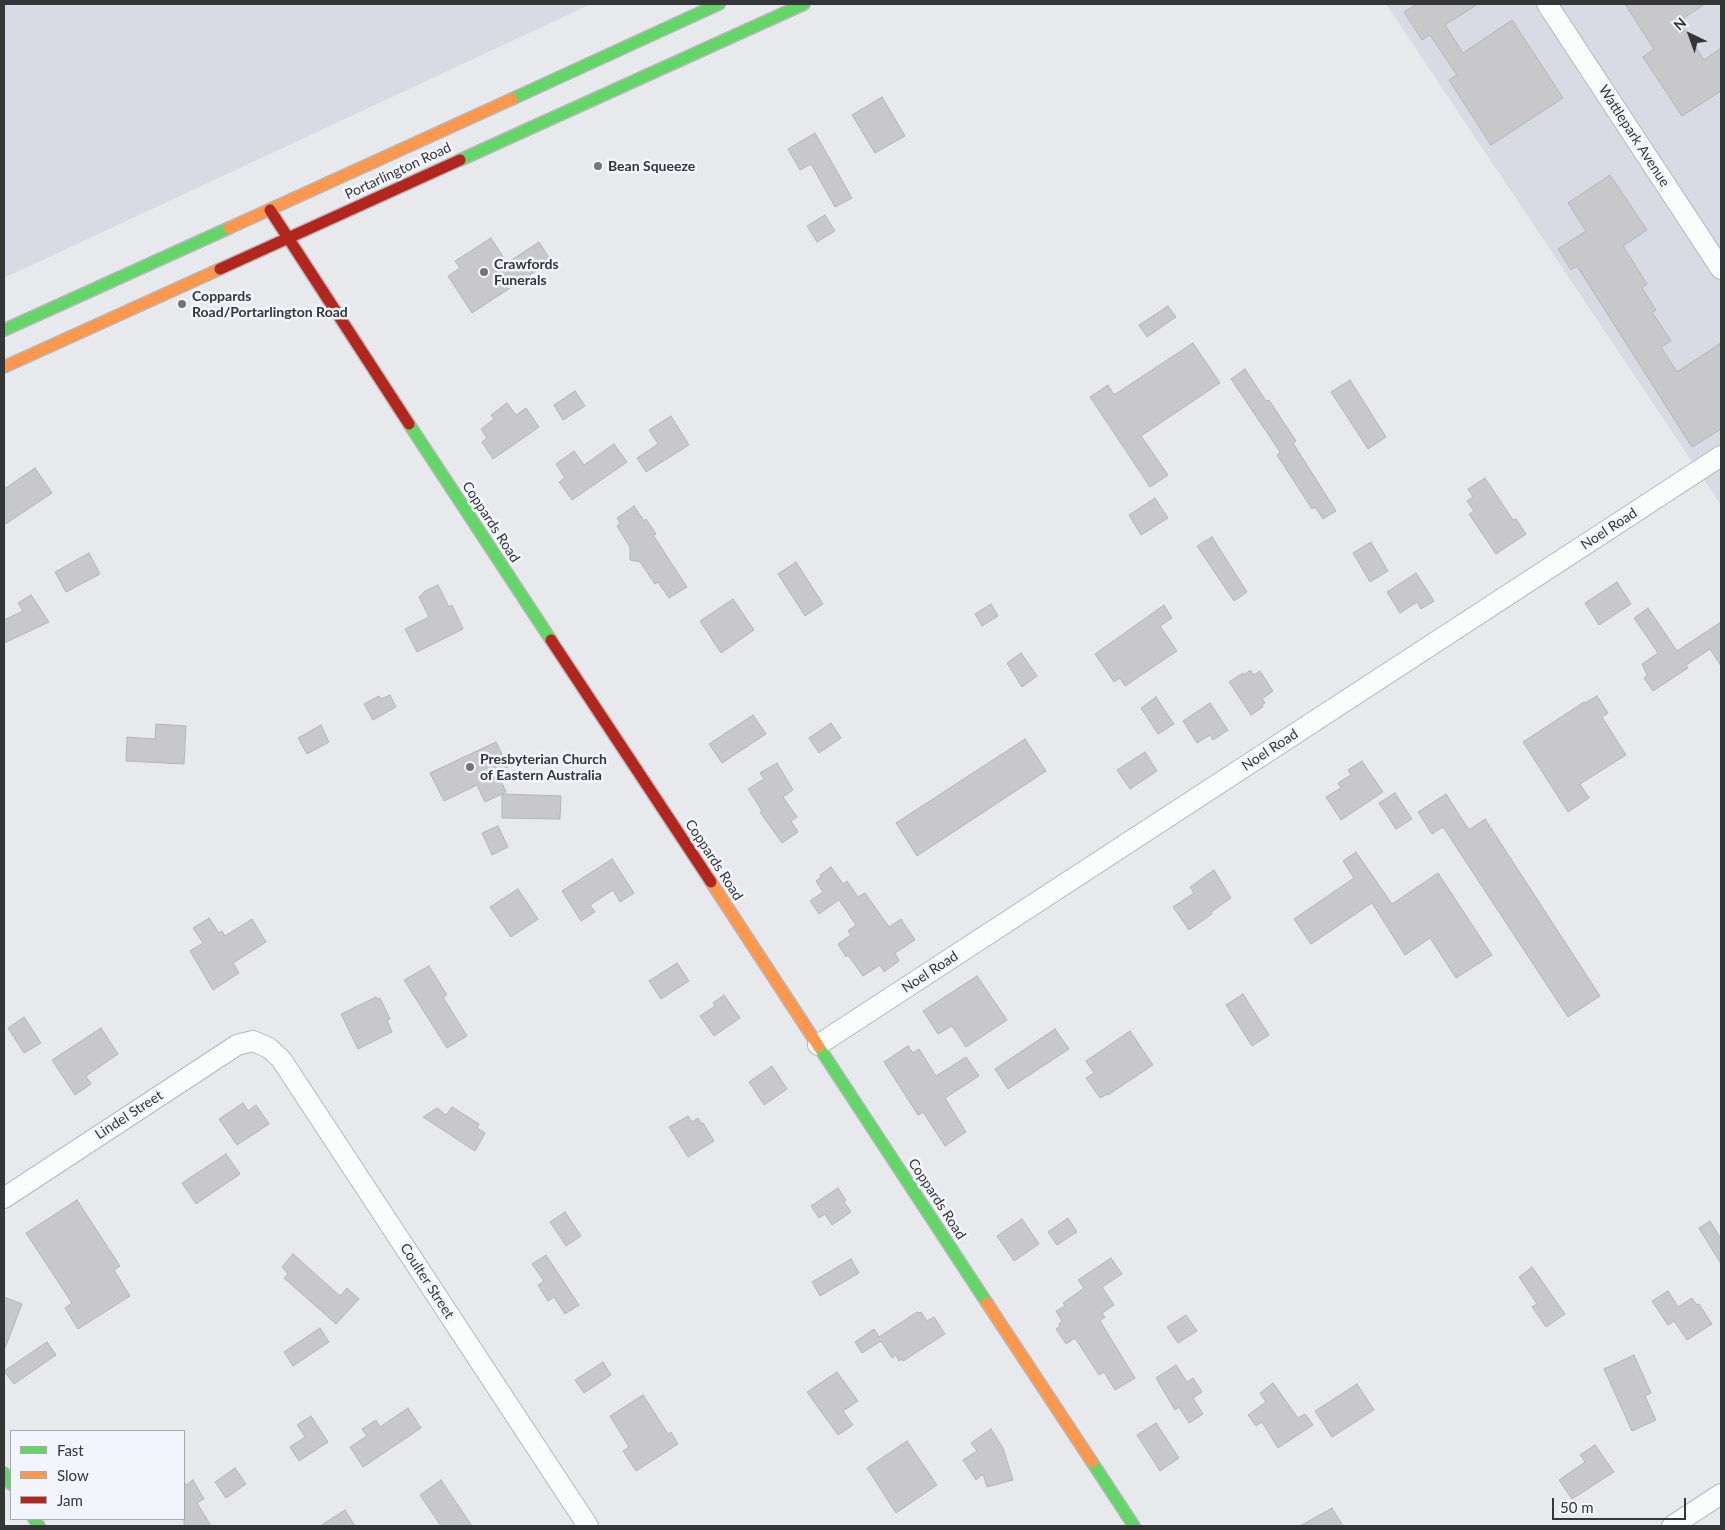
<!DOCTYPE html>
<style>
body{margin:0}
#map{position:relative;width:1725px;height:1530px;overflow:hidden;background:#e7e9ec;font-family:Lato,sans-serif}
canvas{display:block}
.frame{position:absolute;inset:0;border:5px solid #353638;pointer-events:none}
.legend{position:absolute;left:10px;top:1430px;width:175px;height:90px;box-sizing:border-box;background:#f3f5fc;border:1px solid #a7a9ae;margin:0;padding:6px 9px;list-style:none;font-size:15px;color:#353638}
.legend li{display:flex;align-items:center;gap:10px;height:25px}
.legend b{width:25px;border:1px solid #a7a9ae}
.north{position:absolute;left:1665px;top:10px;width:50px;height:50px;-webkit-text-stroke:4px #f3f5fc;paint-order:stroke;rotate:318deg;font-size:14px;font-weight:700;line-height:20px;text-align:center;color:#353638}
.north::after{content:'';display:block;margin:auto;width:18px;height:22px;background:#353638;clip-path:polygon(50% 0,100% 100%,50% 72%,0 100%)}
.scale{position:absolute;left:1552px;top:1498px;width:134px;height:22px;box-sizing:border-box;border:2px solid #353638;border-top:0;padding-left:6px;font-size:15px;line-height:18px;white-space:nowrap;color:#353638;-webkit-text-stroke:4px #f3f5fc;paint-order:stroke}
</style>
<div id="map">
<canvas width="1725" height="1530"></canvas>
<div class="frame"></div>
<ul class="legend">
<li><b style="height:6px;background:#63d668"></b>Fast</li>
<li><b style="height:6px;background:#ff974d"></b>Slow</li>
<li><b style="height:6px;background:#b3261e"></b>Jam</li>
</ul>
<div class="north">N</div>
<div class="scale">50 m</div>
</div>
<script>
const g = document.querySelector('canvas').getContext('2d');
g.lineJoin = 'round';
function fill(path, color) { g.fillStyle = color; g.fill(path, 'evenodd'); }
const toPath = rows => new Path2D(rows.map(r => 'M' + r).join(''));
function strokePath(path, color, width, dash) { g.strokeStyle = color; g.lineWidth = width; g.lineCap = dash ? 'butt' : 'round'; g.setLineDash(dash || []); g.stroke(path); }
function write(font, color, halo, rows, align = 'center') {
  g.font = font + ' Lato,sans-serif'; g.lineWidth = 5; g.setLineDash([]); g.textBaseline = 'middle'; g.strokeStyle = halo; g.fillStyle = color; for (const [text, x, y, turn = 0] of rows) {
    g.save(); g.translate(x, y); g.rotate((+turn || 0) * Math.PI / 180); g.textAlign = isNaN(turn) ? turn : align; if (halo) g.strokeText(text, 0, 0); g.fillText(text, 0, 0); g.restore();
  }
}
fill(toPath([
 [4,4,591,4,4,278],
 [1386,4,1721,4,1721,505]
]), '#d8dbe4');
const building = toPath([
 [1417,4,1478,4,1445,25,1463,53,1512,20,1563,98,1491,145,1449,80,1457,75,1430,35,1422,40,1404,12,1417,4],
 [1625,4,1705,4,1679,21,1704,60,1721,48,1721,91,1682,116,1643,57,1654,49,1625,4],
 [882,97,905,136,875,153,852,115,882,97],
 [815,133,852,198,835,207,811,164,800,170,788,149,815,133],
 [1610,175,1647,230,1623,246,1647,284,1642,288,1656,310,1652,312,1671,341,1661,347,1677,372,1721,343,1721,429,1692,447,1577,266,1571,270,1558,249,1586,231,1568,203,1610,175],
 [825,215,835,231,817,242,807,226,825,215],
 [491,238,507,263,539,242,551,261,472,313,448,276,460,268,455,261,491,238],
 [1168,306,1176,317,1147,337,1139,325,1168,306],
 [1193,343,1220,383,1141,436,1168,475,1150,487,1090,397,1108,385,1114,395,1193,343],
 [1245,369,1266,401,1269,400,1296,441,1293,443,1336,511,1323,519,1315,507,1312,509,1277,455,1280,452,1231,379,1245,369],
 [1350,380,1386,437,1368,449,1331,392,1350,380],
 [575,391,585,406,563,420,554,405,575,391],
 [507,403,516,415,526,408,539,427,493,459,482,442,487,438,481,429,494,419,491,415,507,403],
 [671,416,689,445,646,472,637,458,658,444,649,430,671,416],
 [614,444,627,462,572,500,559,482,565,478,556,464,574,451,584,465,614,444],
 [35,468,52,493,4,525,4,489,35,468],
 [1485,478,1513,520,1516,519,1526,534,1496,554,1469,514,1474,511,1467,501,1473,497,1468,489,1485,478],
 [1155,498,1168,518,1141,535,1129,515,1155,498],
 [634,506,644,521,646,519,656,534,653,535,687,587,669,598,658,582,655,584,640,562,630,560,630,547,617,526,620,523,617,518,634,506],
 [1212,537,1247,592,1234,601,1197,546,1212,537],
 [1371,542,1388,571,1370,582,1353,553,1371,542],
 [89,553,100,574,66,592,55,572,89,553],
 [796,562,823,604,805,616,778,574,796,562],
 [1416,573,1434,601,1421,609,1417,602,1400,613,1387,592,1416,573],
 [1617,582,1631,604,1599,625,1585,603,1617,582],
 [438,585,449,607,452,605,463,629,417,652,405,629,429,617,419,597,425,591,438,585],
 [31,595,49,622,4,643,4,620,23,611,18,603,31,595],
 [733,599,754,630,721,653,700,621,733,599],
 [991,604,998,616,982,626,975,614,991,604],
 [1164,605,1172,618,1160,626,1177,651,1125,686,1120,678,1114,682,1095,654,1164,605],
 [1648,608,1677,651,1721,622,1721,666,1710,649,1686,665,1688,668,1653,691,1644,678,1647,675,1642,664,1658,653,1634,618,1648,608],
 [1021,653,1037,676,1022,687,1007,663,1021,653],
 [1249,671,1251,671,1254,675,1260,671,1273,691,1262,699,1265,703,1262,705,1263,707,1251,715,1229,682,1243,673,1244,675,1249,671],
 [390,695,396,707,373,720,364,704,379,696,381,699,390,695],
 [1597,696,1608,713,1602,717,1626,755,1580,784,1589,798,1568,812,1523,742,1584,702,1585,703,1597,696],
 [1156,697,1174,724,1158,734,1141,708,1156,697],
 [1210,703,1228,730,1213,740,1210,735,1197,743,1183,721,1210,703],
 [753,715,766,734,722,763,709,744,753,715],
 [831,723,841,738,819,753,809,738,831,723],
 [156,724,186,726,184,764,126,761,127,737,155,739,156,724],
 [321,725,329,742,307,754,298,738,321,725],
 [1025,739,1046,771,917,856,896,823,1025,739],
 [496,742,508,767,497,772,506,792,485,802,477,785,444,801,430,773,496,742],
 [1145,752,1157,771,1130,789,1117,770,1145,752],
 [1362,761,1383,792,1341,820,1326,797,1341,788,1338,783,1351,775,1348,770,1362,761],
 [777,763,793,790,783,797,797,817,791,821,798,832,782,843,760,812,762,811,748,789,764,779,760,773,777,763],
 [1395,793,1412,819,1396,829,1379,803,1395,793],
 [502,794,561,796,560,819,502,818,502,794],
 [1446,794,1469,830,1485,819,1600,996,1568,1017,1443,827,1432,834,1418,812,1446,794],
 [498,826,508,847,492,855,482,833,498,826],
 [1356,852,1392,904,1438,873,1492,955,1456,978,1430,938,1405,955,1372,903,1311,944,1294,919,1354,878,1343,861,1356,852],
 [612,859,634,893,620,902,613,890,590,905,595,912,581,921,562,891,612,859],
 [831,867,843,884,847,881,858,897,865,893,889,927,901,919,915,940,895,953,899,961,884,972,880,965,863,976,848,955,846,957,838,944,851,935,848,931,856,925,839,900,819,914,810,901,823,892,816,881,821,877,820,875,831,867],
 [1214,870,1231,898,1211,912,1212,914,1189,930,1173,907,1194,893,1190,887,1214,870],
 [518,889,538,919,511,937,490,907,518,889],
 [209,918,219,933,222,931,225,936,252,919,266,942,233,963,239,973,213,990,190,951,203,943,193,928,209,918],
 [677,963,689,981,661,999,649,981,677,963],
 [429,966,447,995,443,997,467,1036,447,1048,404,980,429,966],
 [977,976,1007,1020,966,1047,952,1026,938,1034,923,1011,977,976],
 [1243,994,1269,1035,1252,1046,1226,1005,1243,994],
 [724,995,740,1018,714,1036,700,1016,715,1006,713,1003,724,995],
 [376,997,377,999,380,998,390,1019,387,1020,392,1032,358,1049,341,1014,376,997],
 [24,1017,41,1043,24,1053,8,1028,24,1017],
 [101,1028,118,1054,86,1076,91,1084,75,1095,52,1060,101,1028],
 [1055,1029,1069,1049,1008,1089,995,1069,1055,1029],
 [1130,1031,1153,1065,1108,1095,1107,1094,1100,1098,1086,1078,1094,1073,1086,1061,1130,1031],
 [908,1046,913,1053,919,1049,936,1076,966,1057,979,1076,945,1098,966,1132,945,1146,923,1112,918,1115,884,1062,908,1046],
 [772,1066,787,1089,764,1105,749,1082,772,1066],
 [243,1103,248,1111,256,1105,269,1124,237,1145,219,1119,243,1103],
 [452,1107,479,1124,477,1128,485,1133,475,1151,423,1117,437,1108,446,1115,452,1107],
 [688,1116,692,1122,698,1118,702,1124,703,1123,714,1141,688,1157,669,1127,688,1116],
 [226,1154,240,1174,196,1204,182,1183,226,1154],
 [838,1188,846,1200,844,1202,851,1212,832,1225,825,1214,819,1218,811,1206,838,1188],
 [77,1200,120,1266,114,1270,130,1296,78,1329,65,1308,72,1303,26,1233,77,1200],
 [565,1212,581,1236,566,1246,550,1222,565,1212],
 [1068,1218,1077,1232,1057,1245,1048,1232,1068,1218],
 [1022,1219,1039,1244,1014,1261,997,1236,1022,1219],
 [1710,1221,1721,1239,1721,1264,1699,1228,1710,1221],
 [293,1254,340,1296,347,1288,359,1299,336,1324,284,1278,288,1274,282,1267,293,1254],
 [546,1255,579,1305,565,1314,554,1297,548,1301,538,1285,544,1281,532,1264,546,1255],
 [1111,1258,1122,1274,1102,1287,1114,1305,1102,1313,1105,1317,1100,1321,1135,1378,1115,1390,1104,1372,1099,1375,1075,1338,1066,1344,1056,1329,1060,1326,1059,1324,1062,1321,1056,1311,1065,1306,1063,1303,1084,1288,1078,1280,1111,1258],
 [851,1259,859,1273,820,1296,812,1282,851,1259],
 [1532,1267,1565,1314,1546,1327,1532,1307,1537,1304,1519,1277,1532,1267],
 [1668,1291,1678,1307,1692,1298,1697,1305,1699,1304,1712,1324,1687,1340,1674,1321,1668,1325,1652,1301,1668,1291],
 [4,1297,22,1304,5,1348,4,1348,4,1297],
 [917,1312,918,1313,921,1312,927,1321,934,1317,945,1334,903,1361,902,1359,899,1361,896,1355,892,1358,881,1341,862,1353,855,1342,874,1329,879,1337,917,1312],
 [1186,1315,1197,1331,1178,1343,1167,1327,1186,1315],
 [320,1328,329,1342,293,1366,284,1352,320,1328],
 [47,1342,56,1355,14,1384,4,1371,47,1342],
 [1634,1355,1651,1393,1645,1396,1656,1420,1632,1431,1604,1369,1634,1355],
 [603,1362,611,1375,584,1393,575,1380,603,1362],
 [1176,1365,1187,1382,1193,1378,1202,1392,1193,1398,1203,1414,1189,1423,1179,1407,1175,1410,1156,1378,1176,1365],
 [837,1372,858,1401,843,1411,853,1425,838,1435,807,1392,837,1372],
 [1273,1383,1298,1418,1305,1414,1313,1425,1278,1448,1262,1422,1256,1426,1248,1415,1266,1402,1260,1393,1273,1383],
 [1357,1384,1374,1410,1332,1437,1315,1411,1357,1384],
 [643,1395,668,1434,671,1432,678,1444,636,1471,623,1451,629,1447,610,1416,643,1395],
 [408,1408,421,1428,363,1467,350,1447,367,1436,362,1429,376,1420,380,1427,408,1408],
 [311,1416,328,1442,299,1461,290,1447,305,1437,297,1425,311,1416],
 [1156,1423,1179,1458,1160,1471,1137,1435,1156,1423],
 [991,1429,1003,1448,1013,1480,987,1487,983,1474,976,1480,963,1460,977,1451,971,1443,991,1429],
 [907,1441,937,1485,896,1513,867,1468,907,1441],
 [1595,1445,1614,1472,1572,1499,1559,1480,1585,1462,1580,1455,1595,1445],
 [235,1468,246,1484,226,1498,215,1482,235,1468],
 [193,1480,204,1499,197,1503,211,1526,184,1526,184,1482,186,1485,193,1480],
 [441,1480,472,1526,441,1526,420,1495,441,1480],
 [1332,1508,1343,1526,1300,1526,1332,1508],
 [345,1510,355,1526,320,1526,345,1510]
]);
fill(building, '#c8c7ca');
strokePath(building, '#b4b5b7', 1);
const street = toPath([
 [1547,4,1721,269],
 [818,1045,1721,456],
 [4,1198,237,1045,253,1041,269,1048,281,1059,588,1526],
 [1672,1526,1721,1494]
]);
const fast = toPath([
 [512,99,719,4],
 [460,160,804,4],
 [4,330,229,228],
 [409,424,551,640],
 [819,1047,987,1303],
 [1092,1462,1134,1526],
 [4,1473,11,1484],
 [34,1519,39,1526]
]);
const slow = toPath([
 [229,228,512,99],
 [4,367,220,269],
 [711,882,819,1047],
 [987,1303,1092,1462]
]);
const jam = toPath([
 [270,210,409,424],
 [220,269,460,160],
 [551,640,711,882]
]);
strokePath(street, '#b6b7b9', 22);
strokePath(fast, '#b6b7b9', 14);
strokePath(slow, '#b6b7b9', 14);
strokePath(jam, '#b6b7b9', 14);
strokePath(street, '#fbfcfc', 20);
strokePath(fast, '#63d668', 11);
strokePath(slow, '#ff974d', 11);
strokePath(jam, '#b3261e', 11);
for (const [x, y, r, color] of [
 [598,166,5,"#737577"],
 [484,272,5,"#737577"],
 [182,304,5,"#737577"],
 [470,767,5,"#737577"]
]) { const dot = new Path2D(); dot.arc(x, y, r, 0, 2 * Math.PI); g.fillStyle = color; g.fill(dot); strokePath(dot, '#f3f5fc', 2); }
write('14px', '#353638', '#f3f5fc', [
 ["Wattlepark Avenue",1634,136,57],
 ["Portarlington Road",398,171,-25],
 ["Coppards Road",491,522,57],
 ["Noel Road",1609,529,-33],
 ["Noel Road",1270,750,-33],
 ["Coppards Road",714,860,57],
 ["Noel Road",930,972,-33],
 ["Lindel Street",129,1115,-33],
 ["Coppards Road",937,1199,57],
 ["Coulter Street",427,1281,57]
]);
write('bold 14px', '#353638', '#f3f5fc', [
 ["Bean Squeeze",608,166],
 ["Crawfords",494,264],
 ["Funerals",494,280],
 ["Coppards",192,296],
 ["Road/Portarlington Road",192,312],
 ["Presbyterian Church",480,759],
 ["of Eastern Australia",480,775]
], 'left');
</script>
